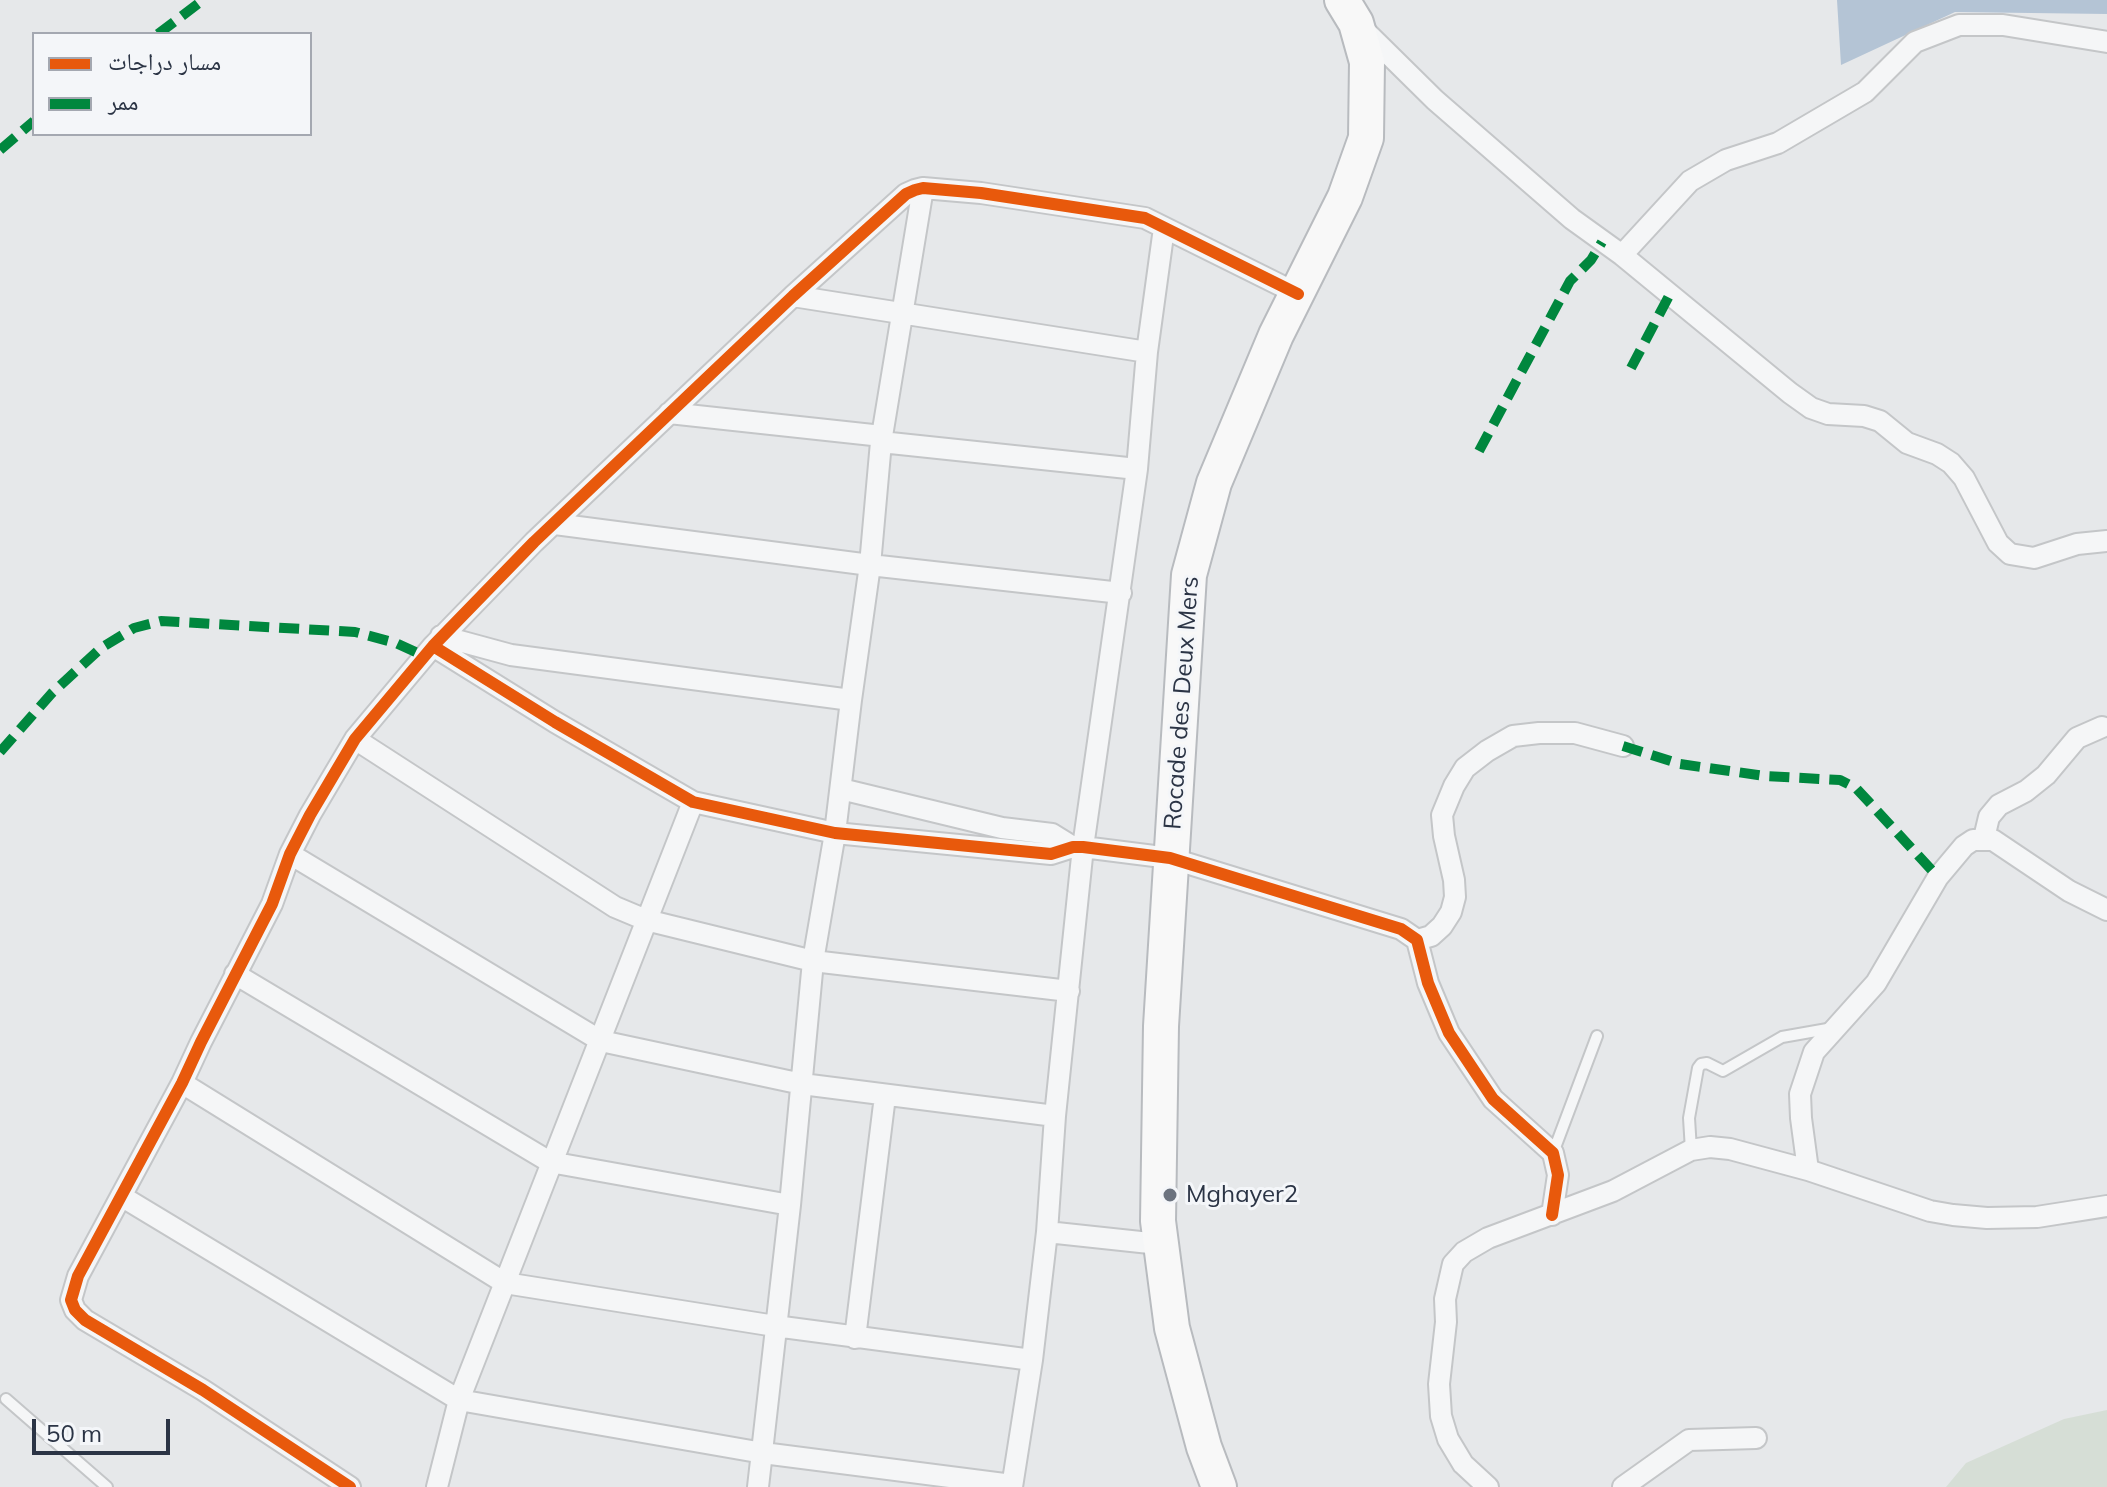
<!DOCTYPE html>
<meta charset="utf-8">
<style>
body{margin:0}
#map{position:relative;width:2107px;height:1487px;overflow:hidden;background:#e6e8ea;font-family:Mulish,"Noto Naskh Arabic",sans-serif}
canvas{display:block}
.legend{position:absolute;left:32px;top:32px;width:280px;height:104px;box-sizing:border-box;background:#f4f6f9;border:2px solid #a4a8b1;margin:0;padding:10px 14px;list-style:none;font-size:24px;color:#2b3445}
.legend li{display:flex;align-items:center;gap:16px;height:40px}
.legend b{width:40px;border:2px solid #a4a8b1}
.scale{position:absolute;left:32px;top:1419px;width:138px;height:36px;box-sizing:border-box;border:4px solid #2b3445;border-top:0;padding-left:10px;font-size:24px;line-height:28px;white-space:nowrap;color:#2b3445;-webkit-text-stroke:6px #f4f6f9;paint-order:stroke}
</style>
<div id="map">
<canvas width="2107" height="1487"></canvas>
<ul class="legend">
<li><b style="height:10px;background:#e8590c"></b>مسار دراجات</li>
<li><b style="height:10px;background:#00873e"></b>ممر</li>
</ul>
<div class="scale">50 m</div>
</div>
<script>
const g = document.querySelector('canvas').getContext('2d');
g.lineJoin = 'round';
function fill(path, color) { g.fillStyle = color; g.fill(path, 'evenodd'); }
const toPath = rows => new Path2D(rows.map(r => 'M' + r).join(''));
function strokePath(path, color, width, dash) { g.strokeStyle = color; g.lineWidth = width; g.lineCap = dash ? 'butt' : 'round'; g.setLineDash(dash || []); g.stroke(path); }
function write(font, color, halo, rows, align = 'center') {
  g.font = font + ' Mulish,sans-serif'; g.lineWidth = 6; g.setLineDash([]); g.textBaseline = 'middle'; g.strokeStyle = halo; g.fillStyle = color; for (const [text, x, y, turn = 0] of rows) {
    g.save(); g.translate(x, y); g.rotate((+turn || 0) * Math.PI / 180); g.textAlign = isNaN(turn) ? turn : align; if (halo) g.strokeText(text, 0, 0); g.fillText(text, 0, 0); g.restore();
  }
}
fill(toPath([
 [2107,1410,2107,1487,1946,1487,1966,1463,2064,1419]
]), '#d6ded6');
fill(toPath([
 [1837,0,2107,0,2107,14,1955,12,1841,65]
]), '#b4c4d5');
const service = toPath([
 [1691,1150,1689,1118,1698,1068,1701,1064,1707,1063,1723,1071,1782,1037,1833,1028],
 [1553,1153,1597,1036],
 [6,1399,107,1487]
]);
const minor = toPath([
 [1362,28,1435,100,1572,219,1622,255,1790,393,1811,408,1828,414,1864,416,1880,421,1907,443,1937,454,1951,463,1964,478,1998,543,2010,554,2034,558,2077,544,2107,541],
 [1622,255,1690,181,1726,160,1778,143,1865,92,1915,42,1959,25,2003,25,2107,42],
 [1298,294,1145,218,981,193,923,188,915,190,906,194,793,296,534,542,433,646,555,722,693,802,835,833,1051,854,1073,847,1083,847,1170,858,1401,929,1417,940,1428,983,1449,1033,1493,1099,1553,1153,1558,1175,1552,1215],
 [793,296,1147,352],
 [669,413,882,436],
 [881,442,1137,469],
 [555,524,870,565,1121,593],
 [441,636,511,655,851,700,835,833,813,961,790,1205,758,1487],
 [851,700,870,565,881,442,923,188],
 [355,739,615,907,646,920,813,961,1069,991],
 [841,789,1002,828,1052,834,1073,847],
 [1984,838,1989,817,1999,805,2026,791,2046,775,2077,738,2102,727],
 [290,854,601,1041,802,1084,1055,1116],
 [1417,940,1431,936,1442,926,1451,912,1455,897,1454,880,1444,836,1442,815,1454,786,1465,768,1487,751,1513,736,1539,733,1575,733,1623,746],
 [235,974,550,1162,790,1205],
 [182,1083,505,1283,775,1326,1032,1360],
 [1808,1170,1801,1118,1800,1094,1814,1052,1876,983,1938,877,1964,846,1973,840,1993,840,2069,891,2107,910],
 [121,1196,459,1400,763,1453,1012,1485],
 [1047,1232,1159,1244],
 [855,1338,885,1096],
 [350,1487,203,1390,85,1320,75,1310,71,1300,78,1276,182,1083,201,1042,272,904,290,854,310,815,355,739,433,646],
 [437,1487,459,1400,693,802],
 [1012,1487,1032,1360,1047,1232,1055,1116,1083,847,1137,469,1147,352,1164,228],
 [1488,1487,1463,1464,1448,1439,1441,1416,1439,1384,1446,1322,1445,1299,1453,1264,1464,1252,1488,1238,1613,1191,1691,1150,1710,1147,1730,1149,1808,1170,1930,1211,1953,1215,1987,1218,2037,1217,2107,1206],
 [1623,1487,1689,1440,1756,1438]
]);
const trunk = toPath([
 [1219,1487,1204,1447,1172,1328,1158,1221,1161,1026,1189,575,1214,483,1276,335,1345,197,1366,138,1367,62,1356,23,1342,0]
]);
strokePath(service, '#c4c6c8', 14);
strokePath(minor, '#c4c6c8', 24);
strokePath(trunk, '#b8bbbf', 38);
strokePath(service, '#f5f6f7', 10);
strokePath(minor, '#f5f6f7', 20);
strokePath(trunk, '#f8f8f8', 34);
strokePath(toPath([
 [158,34,203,0],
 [0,150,34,121],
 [1631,368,1670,294],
 [1479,451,1570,281,1591,260,1602,242],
 [1623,746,1680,764,1765,776,1840,780,1856,788,1938,877],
 [0,752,52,693,101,648,134,628,161,621,355,632,396,643,424,656]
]), '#00873e', 10, [20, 10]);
strokePath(toPath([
 [1298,294,1145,218,981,193,923,188,915,190,906,194,793,296,534,542,433,646,555,722,693,802,835,833,1051,854,1073,847,1083,847,1170,858,1401,929,1417,940,1428,983,1449,1033,1493,1099,1553,1153,1558,1175,1552,1215],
 [350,1487,203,1390,85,1320,75,1310,71,1300,78,1276,182,1083,201,1042,272,904,290,854,310,815,355,739,433,646]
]), '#e8590c', 12);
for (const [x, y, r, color] of [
 [1170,1195,8,"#6c737f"]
]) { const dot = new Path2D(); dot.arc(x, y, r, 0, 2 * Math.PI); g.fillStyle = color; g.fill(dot); strokePath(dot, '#f4f6f9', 3); }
write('24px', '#2b3445', '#f4f6f9', [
 ["Rocade des Deux Mers",1182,703,-86]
]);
write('24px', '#2b3445', '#f4f6f9', [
 ["Mghayer2",1186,1195]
], 'left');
</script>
